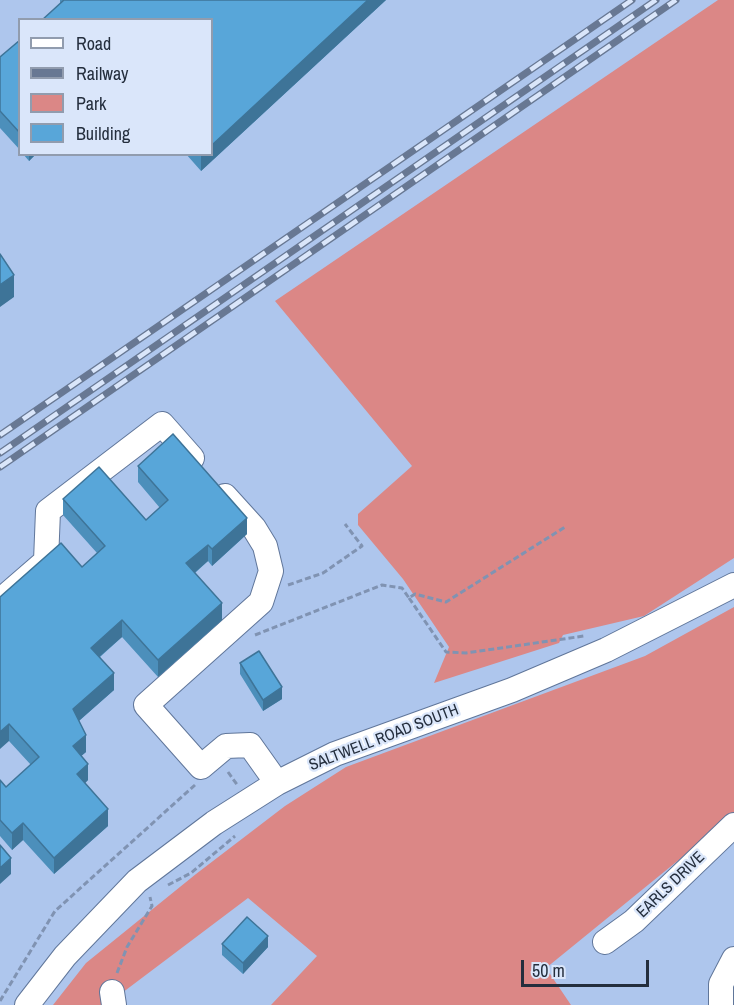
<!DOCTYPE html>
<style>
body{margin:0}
#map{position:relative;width:734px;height:1005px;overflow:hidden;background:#aec6ed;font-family:"Archivo Narrow",sans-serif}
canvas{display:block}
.legend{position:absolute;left:18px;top:18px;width:195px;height:138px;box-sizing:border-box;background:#dae6fa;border:2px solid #919cae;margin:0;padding:8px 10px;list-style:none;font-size:18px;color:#242e3d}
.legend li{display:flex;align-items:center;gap:12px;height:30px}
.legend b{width:30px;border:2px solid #919cae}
.scale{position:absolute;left:521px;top:960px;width:128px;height:27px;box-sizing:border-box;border:3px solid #242e3d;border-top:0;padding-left:8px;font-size:18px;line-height:21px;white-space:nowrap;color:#242e3d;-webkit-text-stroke:4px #dae6fa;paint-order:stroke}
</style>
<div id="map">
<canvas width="734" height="1005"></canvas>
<ul class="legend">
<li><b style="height:8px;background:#fff"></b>Road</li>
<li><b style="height:8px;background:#687893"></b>Railway</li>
<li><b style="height:16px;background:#db8786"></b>Park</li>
<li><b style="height:16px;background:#58a6d9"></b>Building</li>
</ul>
<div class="scale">50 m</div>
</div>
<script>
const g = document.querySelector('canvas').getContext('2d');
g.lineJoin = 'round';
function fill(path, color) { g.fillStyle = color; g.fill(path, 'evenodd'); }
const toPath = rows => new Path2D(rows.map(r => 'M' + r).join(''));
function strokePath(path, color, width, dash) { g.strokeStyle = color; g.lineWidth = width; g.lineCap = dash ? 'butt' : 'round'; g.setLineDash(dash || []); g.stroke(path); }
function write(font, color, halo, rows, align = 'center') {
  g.font = font + ' "Archivo Narrow",sans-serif'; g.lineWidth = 4.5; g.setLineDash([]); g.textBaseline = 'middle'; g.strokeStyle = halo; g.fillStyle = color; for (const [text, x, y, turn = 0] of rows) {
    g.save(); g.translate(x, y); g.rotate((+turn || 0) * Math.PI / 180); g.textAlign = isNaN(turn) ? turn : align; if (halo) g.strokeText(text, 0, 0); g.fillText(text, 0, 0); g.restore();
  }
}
fill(toPath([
 [718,0,734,0,734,558,644,616,563,635,559,643,434,683,449,647,403,579,358,525,358,514,412,466,275,301],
 [734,607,734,815,546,968,571,1005,271,1005,317,956,248,898,106,1005,53,1005,86,963,196,874,285,806,346,767,645,656]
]), '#db8786');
const minor = toPath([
 [225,496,254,528,265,546,271,571,261,602,146,705,201,767,226,746,250,745,277,783],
 [0,601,46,561,48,511,162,424,192,458],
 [605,942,634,921,734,825],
 [112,992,114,1005],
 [27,1005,65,956,137,881,214,823,277,783,335,754,512,690,606,650,734,585],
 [721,1005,721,984,734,959]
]);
strokePath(minor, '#60769a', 26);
strokePath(toPath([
 [288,585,323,573,362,546,345,524],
 [409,598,446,652,466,653,584,636],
 [255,635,382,585,402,588,409,598,415,594,446,602,565,527],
 [228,772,238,786],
 [168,885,191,873,235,836],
 [117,973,127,947,152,906,150,897],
 [0,1001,55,911,195,785]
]), '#8093b2', 3, [6, 3]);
strokePath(minor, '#fff', 24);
const rail = toPath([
 [0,435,632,0],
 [0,453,656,0],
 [0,467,676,0]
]);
strokePath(rail, '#687893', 7);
strokePath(rail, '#dae6fa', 4.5, [14]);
fill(toPath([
 [60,0,386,0,201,171,186,154,212,154,212,20,60,4],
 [20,40,20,150,0,128,0,57],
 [23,154,36,154,29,161],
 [138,466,247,534,212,566,208,561,195,573,222,620,158,677,122,637,100,657,114,690,79,721,86,752,81,756,88,780,85,783,108,826,54,874,23,840,12,850,0,836,0,780,6,787,31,765,9,741,0,597,82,567,97,553,63,515,63,499,146,520,160,508,138,482],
 [240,663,282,699,263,711,240,674],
 [222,944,268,947,243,974,222,955]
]), '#4c8fbb');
fill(toPath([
 [368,0,386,0,201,171,201,154,212,154,212,145],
 [29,154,36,154,29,161],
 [14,275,14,297,0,307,0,285],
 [247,518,247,534,212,566,212,549],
 [208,545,208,561,186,580,186,563],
 [222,603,222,620,158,677,158,660],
 [122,620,122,637,91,664,91,648],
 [114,673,114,690,73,726,73,709],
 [282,687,282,699,263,711,263,700],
 [9,724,9,741,0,749,0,732],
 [86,735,86,752,73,763,73,746],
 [88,764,88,780,77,791,77,774],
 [108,809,108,826,54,874,54,858],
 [23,823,23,840,12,850,12,833],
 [11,858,11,874,0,884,0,868],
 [268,936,268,947,243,974,243,963]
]), '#3e7498');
const building = toPath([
 [64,0,368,0,212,145,212,20,42,20,64,0],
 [20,40,20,133,0,111,0,57,20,40],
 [0,254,14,275,0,285,0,254],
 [173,434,247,518,212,549,208,545,186,563,222,603,158,660,122,620,91,648,114,673,73,709,86,735,73,746,88,764,77,774,108,809,54,858,23,823,12,833,0,820,0,780,6,787,39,757,9,724,0,732,0,597,61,543,82,567,105,546,63,499,99,467,146,520,168,500,138,466,173,434],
 [259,651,282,687,263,700,240,663,259,651],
 [0,845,11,858,0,868,0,845],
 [247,917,268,936,243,963,222,944,247,917]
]);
fill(building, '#58a6d9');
strokePath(building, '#3e7498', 1.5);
write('16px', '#242e3d', '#dae6fa', [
 ["SALTWELL ROAD SOUTH",384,738,-21],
 ["EARLS DRIVE",671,885,-44]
]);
</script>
